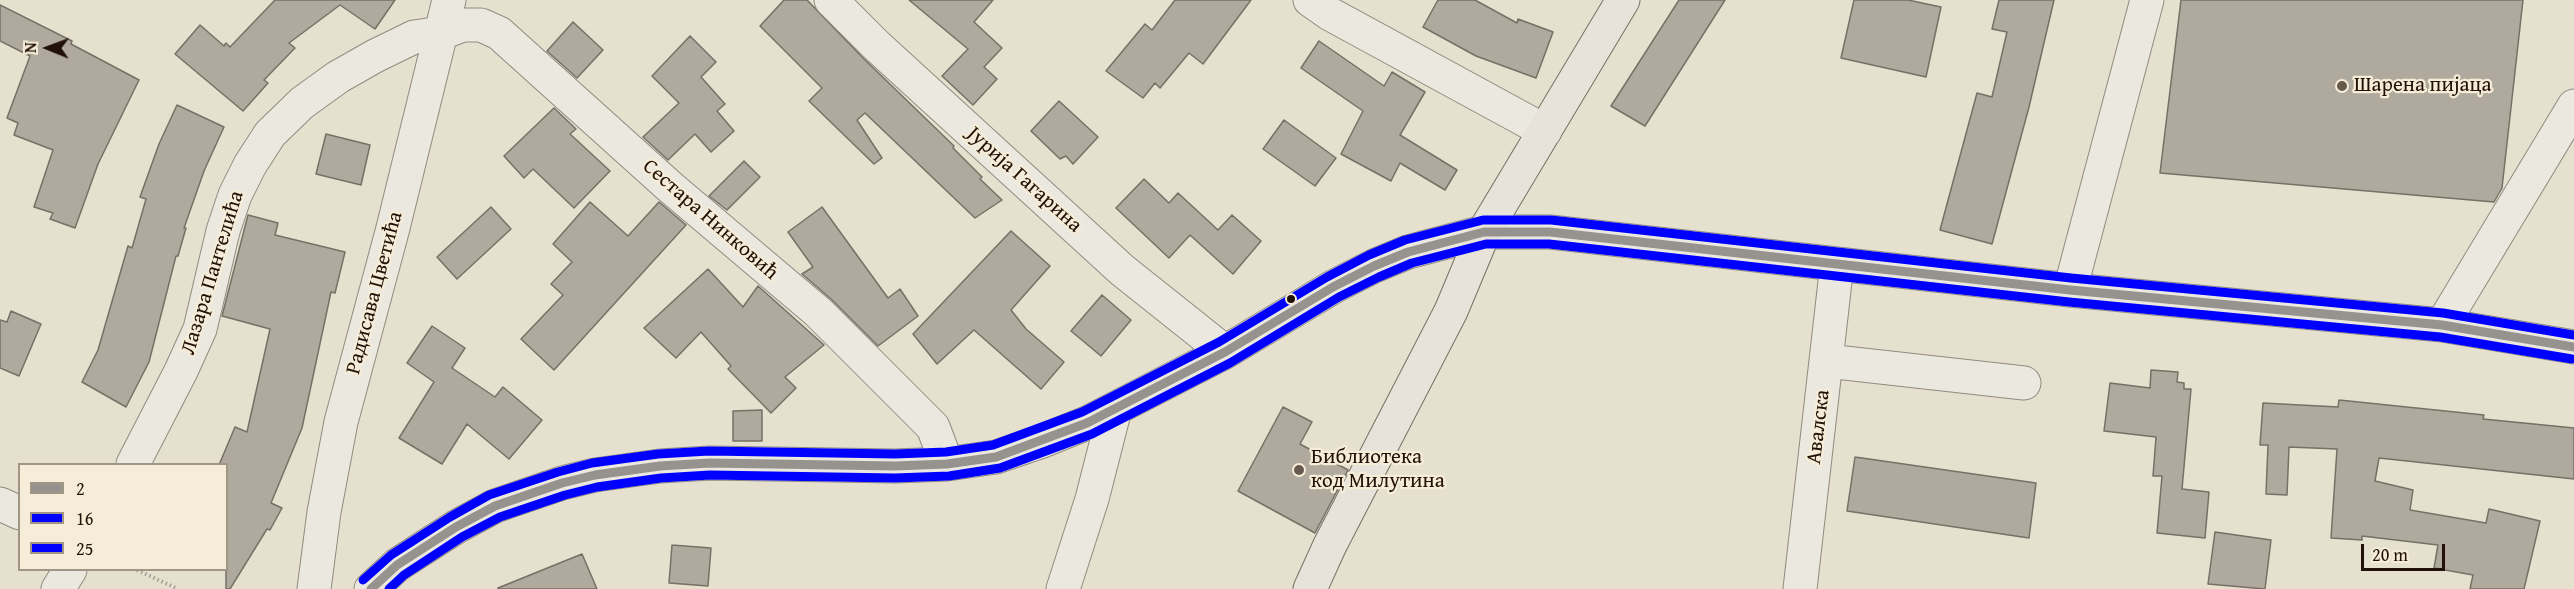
<!DOCTYPE html>
<meta charset="utf-8">
<style>
body{margin:0}
#map{position:relative;width:2574px;height:589px;overflow:hidden;background:#e6e0ce;font-family:"Gentium Book Plus",serif}
canvas{display:block}
.legend{position:absolute;left:18px;top:463px;width:210px;height:108px;box-sizing:border-box;background:#f6edd8;border:2px solid #a19585;margin:0;padding:8px 10px;list-style:none;font-size:18px;color:#221108}
.legend li{display:flex;align-items:center;gap:12px;height:30px}
.legend b{width:30px;border:2px solid #a19585}
.north{position:absolute;left:18px;top:18px;width:60px;height:60px;-webkit-text-stroke:4px #f6edd8;paint-order:stroke;rotate:271deg;font-size:16px;font-weight:700;line-height:24px;text-align:center;color:#221108}
.north::after{content:'';display:block;margin:auto;width:21px;height:27px;background:#221108;clip-path:polygon(50% 0,100% 100%,50% 72%,0 100%)}
.scale{position:absolute;left:2361px;top:544px;width:84px;height:27px;box-sizing:border-box;border:3px solid #221108;border-top:0;padding-left:8px;font-size:18px;line-height:21px;white-space:nowrap;color:#221108;-webkit-text-stroke:4px #f6edd8;paint-order:stroke}
</style>
<div id="map">
<canvas width="2574" height="589"></canvas>
<ul class="legend">
<li><b style="height:8px;background:#96928e"></b>2</li>
<li><b style="height:8px;background:#00f"></b>16</li>
<li><b style="height:8px;background:#00f"></b>25</li>
</ul>
<div class="north">N</div>
<div class="scale">20 m</div>
</div>
<script>
const g = document.querySelector('canvas').getContext('2d');
g.lineJoin = 'round';
function fill(path, color) { g.fillStyle = color; g.fill(path, 'evenodd'); }
const toPath = rows => new Path2D(rows.map(r => 'M' + r).join(''));
function strokePath(path, color, width, dash) { g.strokeStyle = color; g.lineWidth = width; g.lineCap = dash ? 'butt' : 'round'; g.setLineDash(dash || []); g.stroke(path); }
function write(font, color, halo, rows, align = 'center') {
  g.font = font + ' "Gentium Book Plus",serif'; g.lineWidth = 4.5; g.setLineDash([]); g.textBaseline = 'middle'; g.strokeStyle = halo; g.fillStyle = color; for (const [text, x, y, turn = 0] of rows) {
    g.save(); g.translate(x, y); g.rotate((+turn || 0) * Math.PI / 180); g.textAlign = isNaN(turn) ? turn : align; if (halo) g.strokeText(text, 0, 0); g.fillText(text, 0, 0); g.restore();
  }
}
const building = toPath([
 [275,0,395,0,375,29,340,5,289,43,295,48,264,80,268,83,243,111,175,54,200,25,224,46,226,43,230,47,275,0],
 [784,0,807,0,864,59,954,146,953,148,982,177,980,179,1002,200,975,218,865,113,857,120,882,158,874,164,809,101,822,88,760,26,784,0],
 [909,0,993,0,974,22,1002,48,984,67,997,79,973,105,942,76,968,49,909,0],
 [1175,0,1251,0,1203,64,1189,53,1160,88,1155,83,1143,98,1106,71,1145,24,1152,30,1175,0],
 [1438,0,1475,0,1517,23,1518,19,1553,32,1536,78,1476,56,1423,27,1438,0],
 [1679,0,1725,0,1645,126,1611,106,1679,0],
 [1854,0,1908,0,1941,7,1926,77,1841,58,1854,0],
 [1999,0,2054,0,2029,107,1992,244,1940,230,1977,93,1992,97,2007,32,1992,29,1999,0],
 [2181,0,2523,0,2502,188,2494,202,2160,173,2181,0],
 [0,5,72,41,71,44,139,80,98,164,75,228,50,219,53,213,34,207,53,150,14,135,18,123,7,118,30,56,0,41,0,5],
 [573,22,603,50,577,78,547,51,573,22],
 [690,36,716,62,701,77,725,104,717,111,734,131,711,152,695,134,668,160,643,137,679,103,652,76,690,36],
 [1319,41,1384,86,1392,72,1425,92,1400,135,1457,170,1445,190,1400,163,1391,181,1341,154,1363,111,1301,68,1319,41],
 [1059,101,1098,137,1073,164,1066,156,1060,159,1031,131,1059,101],
 [177,105,224,127,204,171,184,228,186,228,178,256,176,256,149,362,126,407,82,382,98,350,128,246,132,248,146,199,140,197,159,144,177,105],
 [554,108,576,129,570,134,610,171,574,208,533,169,524,178,504,156,554,108],
 [1284,120,1336,158,1315,186,1263,149,1284,120],
 [326,134,370,145,361,185,316,174,326,134],
 [744,161,760,177,727,210,709,196,744,161],
 [1144,179,1169,203,1178,193,1218,230,1232,215,1261,241,1233,274,1190,235,1169,258,1116,208,1144,179],
 [590,202,628,236,659,202,686,225,554,370,521,339,563,295,551,284,572,262,553,244,590,202],
 [491,207,511,229,457,279,437,257,491,207],
 [822,207,888,298,900,289,918,316,878,346,831,299,802,274,813,267,788,232,822,207],
 [248,215,278,223,275,235,345,252,335,293,331,292,302,428,271,503,282,508,270,530,267,529,230,589,226,589,226,465,219,465,235,427,247,432,270,329,222,316,248,215],
 [1011,231,1050,266,1011,310,1026,329,1064,362,1041,389,974,330,937,364,913,334,1011,231],
 [708,269,743,307,758,286,824,345,785,377,796,388,771,413,728,369,731,366,701,332,676,358,644,328,708,269],
 [1102,295,1131,320,1101,356,1071,331,1102,295],
 [11,311,41,324,19,376,0,368,0,320,7,322,11,311],
 [432,326,465,348,452,368,495,397,503,387,542,420,509,459,467,424,442,464,399,438,434,382,407,363,432,326],
 [2151,370,2178,372,2177,382,2184,383,2184,389,2191,389,2182,489,2209,492,2205,538,2157,533,2162,476,2153,476,2156,437,2104,431,2110,383,2150,388,2151,370],
 [2339,400,2484,415,2483,419,2574,428,2574,479,2379,458,2375,481,2413,490,2410,510,2486,523,2489,509,2540,521,2524,589,2470,589,2473,575,2434,568,2438,545,2362,536,2362,540,2331,538,2337,449,2289,447,2287,495,2266,494,2268,445,2260,445,2263,403,2338,407,2339,400],
 [1283,407,1312,422,1300,444,1348,470,1315,533,1238,491,1283,407],
 [762,410,762,441,733,441,733,411,762,410],
 [1855,457,2036,483,2029,538,1847,511,1855,457],
 [2215,532,2271,540,2265,589,2208,584,2215,532],
 [672,545,711,548,708,586,669,583,672,545],
 [582,554,597,589,498,589,498,588,582,554]
]);
fill(building, '#afaa9d');
strokePath(building, '#767066', 1.5);
const minor = toPath([
 [831,0,877,46,1122,270,1225,352],
 [1310,0,1330,14,1545,131],
 [2070,290,2147,0],
 [2442,325,2574,106],
 [1827,361,2024,383],
 [133,464,181,371,200,329,223,231,235,195,250,165,270,134,302,103,338,77,375,56,414,37,441,33,463,25,481,25,499,33,669,186,818,312,933,427,947,464],
 [0,504,20,513],
 [58,589,70,570],
 [314,589,324,512,341,422,393,228,449,0],
 [371,589,397,565,456,527,495,506,562,483,595,475,660,466,710,463,895,466,947,464,996,457,1040,442,1087,423,1225,352,1333,287,1374,266,1408,252,1484,232,1550,232,2070,290,2442,325,2574,347],
 [1063,589,1092,499,1115,409],
 [1800,589,1837,264]
]);
const major = toPath([
 [1310,589,1330,545,1451,311,1484,232,1623,0]
]);
strokePath(minor, '#918b80', 35);
strokePath(major, '#767066', 35);
strokePath(toPath([
 [137,570,178,589]
]), '#a49f98', 4, [1.5, 3]);
strokePath(minor, '#ebe8df', 33);
strokePath(major, '#e8e3da', 33);
strokePath(toPath([
 [371,589,397,565,456,527,495,506,562,483,595,475,660,466,710,463,895,466,947,464,996,457,1087,423,1225,352,1333,287,1374,266,1408,252,1484,232,1550,232,2070,290,2442,325,2574,347]
]), '#96928e', 9);
strokePath(toPath([
 [389,589,404,575,462,537,500,517,565,495,597,487,661,478,710,475,895,478,949,476,1000,468,1092,434,1230,363,1339,297,1379,277,1412,263,1486,244,1549,244,2069,302,2440,337,2572,359]
]), '#00f', 9);
strokePath(toPath([
 [363,580,391,555,450,517,489,495,558,472,592,463,658,454,709,451,895,454,946,452,993,445,1082,412,1219,342,1327,277,1369,255,1405,240,1483,220,1551,220,2071,278,2443,313,2574,335]
]), '#00f', 9);
for (const [x, y, r, color] of [
 [2342,86,6,"#67594d"],
 [1291,299,5,"#221108"],
 [1299,470,6,"#67594d"]
]) { const dot = new Path2D(); dot.arc(x, y, r, 0, 2 * Math.PI); g.fillStyle = color; g.fill(dot); strokePath(dot, '#f6edd8', 2); }
write('21px', '#221108', '#f6edd8', [
 ["Шарена пијаца",2354,86],
 ["Библиотека",1311,458],
 ["код Милутина",1311,482]
], 'left');
write('21px', '#221108', '#f6edd8', [
 ["Јурија Гагарина",1024,180,42],
 ["Сестара Нинковић",710,220,41],
 ["Лазара Пантелића",213,273,-73],
 ["Радисава Цветића",375,293,-75],
 ["Авалска",1819,427,-83]
]);
</script>
